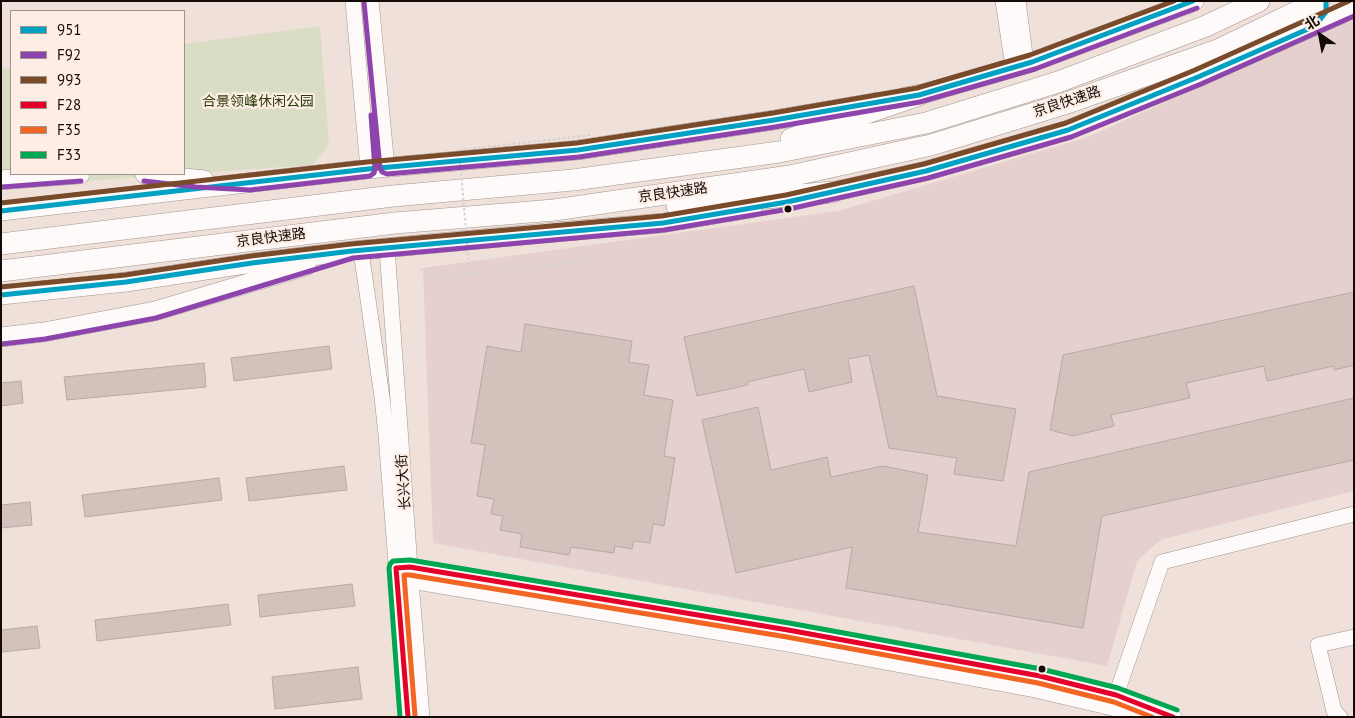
<!DOCTYPE html>
<meta charset="utf-8">
<style>
body{margin:0}
#map{position:relative;width:1355px;height:718px;overflow:hidden;background:#f0e0da;font-family:"PT Sans","Noto Sans SC",sans-serif}
canvas{display:block}
.frame{position:absolute;inset:0;border:2px solid #140b07;pointer-events:none}
.legend{position:absolute;left:10px;top:10px;width:175px;height:165px;box-sizing:border-box;background:#feede5;border:1px solid #a0938c;margin:0;padding:6px 9px;list-style:none;font-size:15px;color:#140b07}
.legend li{display:flex;align-items:center;gap:10px;height:25px}
.legend b{width:25px;border:1px solid #a0938c}
.north{position:absolute;left:1295px;top:10px;width:50px;height:50px;-webkit-text-stroke:4px #feede5;paint-order:stroke;rotate:327deg;font-size:14px;font-weight:700;line-height:20px;text-align:center;color:#140b07}
.north::after{content:'';display:block;margin:auto;width:18px;height:22px;background:#140b07;clip-path:polygon(50% 0,100% 100%,50% 72%,0 100%)}
</style>
<div id="map">
<canvas width="1355" height="718"></canvas>
<div class="frame"></div>
<ul class="legend">
<li><b style="height:6px;background:#01a1c4"></b>951</li>
<li><b style="height:6px;background:#8e44ad"></b>F92</li>
<li><b style="height:6px;background:#7a4b2a"></b>993</li>
<li><b style="height:6px;background:#e4002b"></b>F28</li>
<li><b style="height:6px;background:#f26522"></b>F35</li>
<li><b style="height:6px;background:#00a651"></b>F33</li>
</ul>
<div class="north">北</div>
</div>
<script>
const g = document.querySelector('canvas').getContext('2d');
g.lineJoin = 'round';
function fill(path, color) { g.fillStyle = color; g.fill(path, 'evenodd'); }
const toPath = rows => new Path2D(rows.map(r => 'M' + r).join(''));
function strokePath(path, color, width, dash) { g.strokeStyle = color; g.lineWidth = width; g.lineCap = dash ? 'butt' : 'round'; g.setLineDash(dash || []); g.stroke(path); }
function write(font, color, halo, rows, align = 'center') {
  g.font = font + ' "PT Sans","Noto Sans SC",sans-serif'; g.lineWidth = 4.5; g.setLineDash([]); g.textBaseline = 'middle'; g.strokeStyle = halo; g.fillStyle = color; for (const [text, x, y, turn = 0] of rows) {
    g.save(); g.translate(x, y); g.rotate((+turn || 0) * Math.PI / 180); g.textAlign = isNaN(turn) ? turn : align; if (halo) g.strokeText(text, 0, 0); g.fillText(text, 0, 0); g.restore();
  }
}
fill(toPath([
 [1354,17,1354,491,1160,540,1137,561,1107,666,433,543,423,268,838,211,1088,137]
]), '#e5d0cf');
fill(toPath([
 [320,26,329,145,312,165,1,187,1,69,11,68,11,174,184,174,184,44]
]), '#d9ddc3');
const building = toPath([
 [914,286,937,396,1016,409,1003,481,954,474,957,458,889,448,869,355,848,359,852,382,809,392,804,369,747,382,748,385,697,396,684,337,914,286],
 [1354,292,1354,365,1334,370,1334,366,1267,381,1264,366,1186,383,1190,398,1111,415,1114,426,1073,436,1050,430,1063,355,1354,292],
 [525,324,632,341,629,362,649,365,644,395,673,400,664,456,675,458,664,526,653,524,650,543,634,541,632,549,615,546,614,553,571,547,569,555,520,547,522,534,500,530,503,516,491,514,494,499,477,496,485,445,471,443,487,346,521,352,525,324],
 [329,346,332,369,234,381,231,358,329,346],
 [204,363,206,387,67,400,64,377,204,363],
 [21,381,23,403,1,406,1,383,21,381],
 [1354,398,1354,460,1102,516,1083,628,846,588,852,547,736,573,702,420,758,407,771,470,827,457,831,477,883,466,928,475,918,532,1016,546,1029,472,1354,398],
 [344,466,347,490,249,501,246,478,344,466],
 [219,478,222,500,85,517,82,495,219,478],
 [30,502,32,525,1,528,1,505,30,502],
 [352,584,355,606,260,617,258,595,352,584],
 [228,604,231,625,97,641,95,620,228,604],
 [37,626,40,648,1,652,1,630,37,626],
 [358,667,362,699,275,709,272,677,358,667]
]);
fill(building, '#d3c2bb');
strokePath(building, '#b6aaa5', 1);
const minor = toPath([
 [353,1,368,169],
 [371,1,387,167],
 [1003,1,1013,67],
 [1018,1,1026,63],
 [387,248,411,581,422,717],
 [361,251,382,397,386,435,408,717],
 [396,568,410,567,788,630,1040,676,1116,695,1174,717],
 [397,580,411,581,794,645,1035,690,1112,708,1137,717],
 [1113,704,1162,562,1354,514],
 [1340,717,1334,711,1318,645,1354,637]
]);
const major = toPath([
 [905,97,919,95,1032,62,1185,5,1194,1],
 [145,174,204,180],
 [1,180,80,174],
 [818,195,926,171,1068,130,1198,77,1341,14,1354,7],
 [1,211,368,169,578,150,774,120,878,102],
 [1,295,126,282,252,263,352,251,556,232,663,223,752,208],
 [1,337,44,332,155,311,306,266]
]);
const highway = toPath([
 [791,139,919,95],
 [677,206,833,192],
 [1,244,393,196,573,180,779,152,926,123,1058,82,1206,26,1259,1],
 [1,271,395,223,554,210,790,176,931,145,1064,104,1218,50,1319,1]
]);
strokePath(minor, '#a29691', 16);
strokePath(major, '#a29691', 20);
strokePath(highway, '#a29691', 22);
strokePath(toPath([
 [420,269,441,278,470,274]
]), '#d5d1cf', 2, [2.5, 2.5]);
strokePath(minor, '#fdfaf9', 15);
strokePath(major, '#fdfaf9', 19);
strokePath(highway, '#fdfaf9', 21);
strokePath(toPath([
 [590,135,459,150,470,274,601,259]
]), '#d5d1cf', 2, [2.5, 2.5]);
strokePath(toPath([
 [1,211,368,169,578,150,774,120,919,95,1032,62,1193,1],
 [1,295,126,282,252,263,352,251,663,223,787,202,926,171,1068,130,1198,77,1315,26,1326,12,1326,1]
]), '#01a1c4', 5);
strokePath(toPath([
 [364,2,380,168,382,172,387,174,579,157,775,127,920,102,1035,69,1197,8],
 [144,181,196,187,250,190,370,176,374,173,375,169,371,115],
 [2,187,81,181],
 [2,344,45,339,156,318,353,258,664,230,789,209,928,178,1071,137,1201,84,1354,16]
]), '#8e44ad', 5);
strokePath(toPath([
 [1,203,367,162,577,143,773,113,917,88,1030,55,1174,1],
 [1,287,125,275,251,256,351,244,662,216,786,195,924,164,1066,123,1195,70,1349,1]
]), '#7a4b2a', 5);
strokePath(toPath([
 [408,717,396,568,410,567,788,630,1040,676,1116,695,1173,717]
]), '#e4002b', 5);
strokePath(toPath([
 [415,716,404,575,410,575,787,637,1038,683,1114,702,1152,717]
]), '#f26522', 5);
strokePath(toPath([
 [400,717,389,568,390,564,393,561,410,560,789,623,1041,669,1118,688,1177,710]
]), '#00a651', 5);
for (const [x, y, r, color] of [
 [788,209,4.5,"#140b07"],
 [1042,669,4.5,"#140b07"]
]) { const dot = new Path2D(); dot.arc(x, y, r, 0, 2 * Math.PI); g.fillStyle = color; g.fill(dot); strokePath(dot, '#feede5', 2); }
write('14px', '#2a3e08', '#feede5', [
 ["合景领峰休闲公园",258,102]
]);
write('14px', '#140b07', '#feede5', [
 ["京良快速路",1067,102,-18],
 ["京良快速路",673,193,-8],
 ["京良快速路",271,238,-7],
 ["长兴大街",404,482,-94]
]);
</script>
